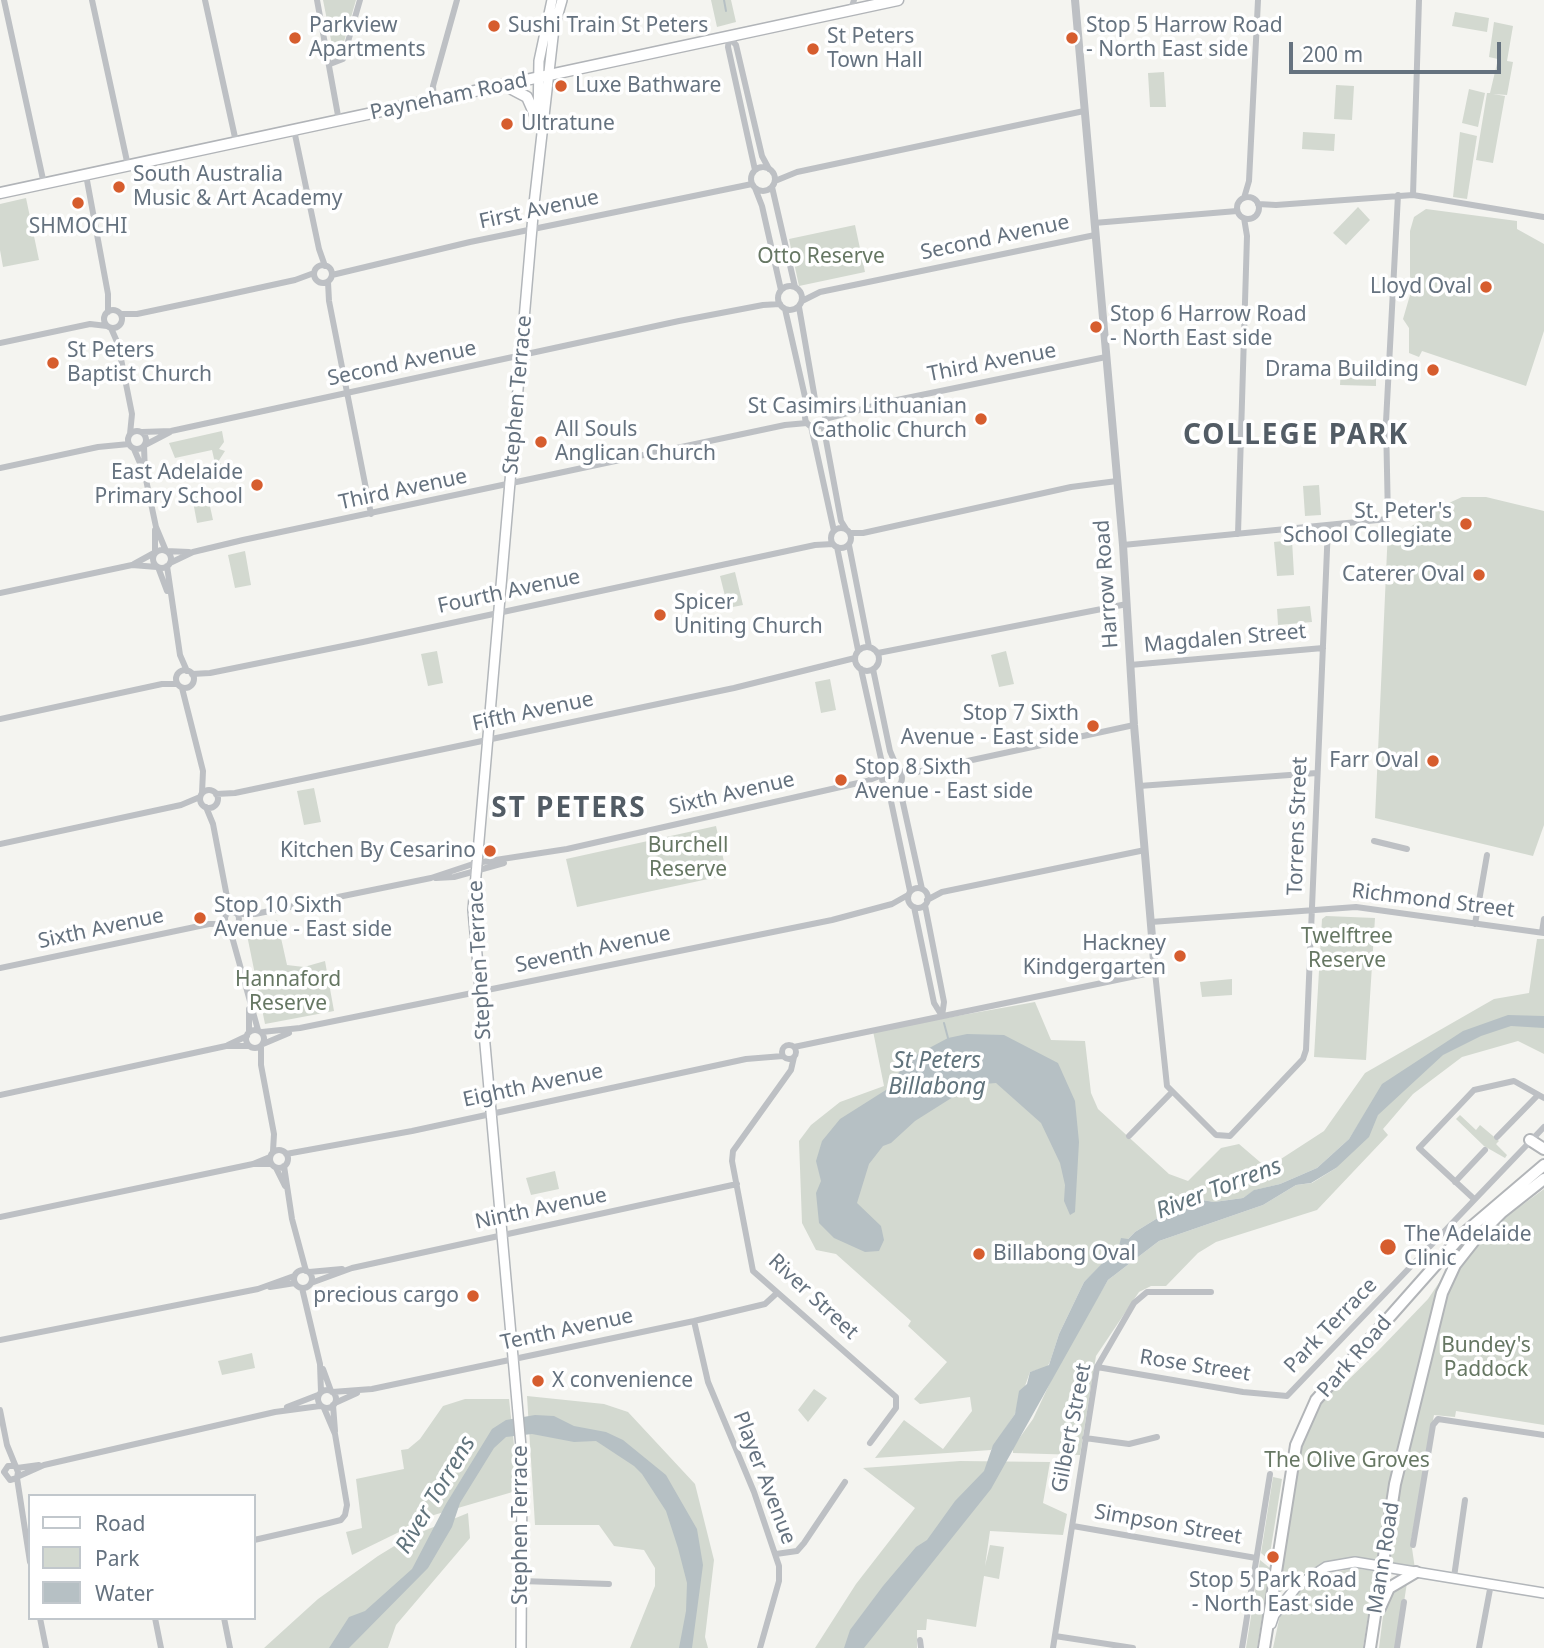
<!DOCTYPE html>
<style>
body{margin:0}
#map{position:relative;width:1544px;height:1648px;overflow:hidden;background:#f4f4f0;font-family:"Noto Sans",sans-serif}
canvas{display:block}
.legend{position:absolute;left:28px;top:1494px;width:228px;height:126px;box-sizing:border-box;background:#fff;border:2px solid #c1c7cc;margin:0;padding:9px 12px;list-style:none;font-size:21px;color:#65727f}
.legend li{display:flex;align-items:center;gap:14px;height:35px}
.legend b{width:35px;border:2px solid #c1c7cc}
.scale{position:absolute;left:1289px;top:42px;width:212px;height:32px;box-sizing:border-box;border:4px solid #65727f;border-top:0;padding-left:9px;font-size:21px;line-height:24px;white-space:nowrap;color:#65727f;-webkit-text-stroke:5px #fff;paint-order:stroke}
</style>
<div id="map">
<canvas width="1544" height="1648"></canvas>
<ul class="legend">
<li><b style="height:9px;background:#fff"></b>Road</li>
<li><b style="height:19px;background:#d3d9d0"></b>Park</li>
<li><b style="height:19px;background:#b6c0c4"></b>Water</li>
</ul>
<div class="scale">200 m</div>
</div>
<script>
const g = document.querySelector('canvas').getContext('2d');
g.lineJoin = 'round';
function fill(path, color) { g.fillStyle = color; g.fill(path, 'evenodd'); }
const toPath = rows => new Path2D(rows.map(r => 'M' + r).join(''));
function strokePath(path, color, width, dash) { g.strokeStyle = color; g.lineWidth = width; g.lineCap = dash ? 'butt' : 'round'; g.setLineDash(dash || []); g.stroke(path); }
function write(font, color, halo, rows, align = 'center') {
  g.font = font + ' "Noto Sans",sans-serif'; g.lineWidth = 7; g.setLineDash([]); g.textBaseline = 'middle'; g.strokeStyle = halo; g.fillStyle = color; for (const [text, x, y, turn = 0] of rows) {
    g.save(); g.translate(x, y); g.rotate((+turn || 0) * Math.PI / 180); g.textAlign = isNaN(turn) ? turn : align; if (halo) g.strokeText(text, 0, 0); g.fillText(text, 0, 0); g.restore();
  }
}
fill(toPath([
 [323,0,356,0,339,59,335,60],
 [711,0,731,0,736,22,717,27],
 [1455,12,1489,18,1487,32,1452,26],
 [1494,22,1513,26,1507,61,1513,62,1507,95,1493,94,1505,96,1493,163,1476,160,1487,93,1490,93,1498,59,1489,57],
 [1164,72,1166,107,1150,107,1148,73],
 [1336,85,1354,86,1352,120,1334,119],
 [1469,89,1485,93,1478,127,1462,123],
 [1303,132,1335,134,1334,151,1302,149],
 [1460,132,1477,136,1467,199,1453,197],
 [26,198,39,260,3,267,0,250,0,204],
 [1358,207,1370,220,1346,245,1333,233],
 [1426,209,1517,221,1517,229,1544,244,1544,331,1526,386,1422,351,1419,357,1409,353,1409,328,1403,319,1410,295,1410,231,1414,217],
 [855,225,865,272,799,286,789,239],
 [1341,367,1376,368,1376,386,1340,385],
 [222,431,224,442,219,449,225,451,218,462,241,477,219,481,212,450,175,458,169,443],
 [1319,485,1321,515,1305,516,1303,486],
 [206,488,213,520,197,523,191,491],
 [1462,497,1486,497,1544,511,1544,825,1533,856,1375,818,1388,529,1406,530,1438,508],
 [1292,540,1294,575,1277,576,1274,542],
 [245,551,251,585,235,588,228,555],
 [735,572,743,605,728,608,720,576],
 [1310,606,1312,622,1278,625,1277,609],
 [437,651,443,683,428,686,421,654],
 [1006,651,1014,684,999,687,991,655],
 [830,679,836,710,821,713,815,682],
 [314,788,321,822,304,825,297,791],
 [716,826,727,875,577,907,566,859],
 [1326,916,1375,918,1366,1060,1314,1057,1322,919],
 [277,920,287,965,304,967,325,961,334,1011,265,1024,246,930,248,926],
 [1537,939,1544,939,1544,1054,1518,1041,1462,1057,1413,1094,1383,1129,1388,1135,1317,1210,1216,1242,1198,1253,1166,1286,1151,1286,1139,1292,1096,1356,1080,1455,1013,1453,1013,1447,1033,1419,1063,1355,1108,1280,1159,1241,1263,1205,1296,1185,1312,1183,1336,1168,1365,1114,1349,1139,1317,1168,1280,1184,1255,1190,1243,1198,1214,1202,1190,1198,1135,1232,1084,1282,1059,1334,1050,1362,1047,1367,1030,1372,1015,1414,991,1450,875,1458,904,1420,943,1449,972,1411,970,1397,920,1404,914,1399,947,1362,908,1326,911,1321,836,1254,816,1250,802,1223,799,1141,811,1125,840,1102,884,1086,873,1031,1035,1002,1051,1040,1085,1041,1091,1093,1098,1109,1169,1174,1188,1181,1221,1148,1239,1144,1267,1168,1324,1131,1365,1073,1494,999,1529,993],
 [1232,979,1232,995,1202,997,1200,982],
 [1460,1115,1476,1130,1480,1125,1499,1141,1496,1144,1507,1155,1505,1158,1484,1146,1456,1119],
 [555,1171,559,1189,531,1195,526,1178],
 [1544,1189,1544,1425,1456,1411,1455,1417,1434,1415,1411,1541,1415,1569,1387,1565,1397,1518,1396,1500,1443,1302,1460,1266,1492,1227],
 [1449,1268,1393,1482,1377,1563,1326,1564,1307,1571,1278,1594,1299,1446,1321,1398,1340,1376,1346,1382,1378,1351,1428,1299],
 [252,1353,255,1368,222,1375,218,1361],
 [814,1389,827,1398,808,1422,798,1410],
 [527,1396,604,1404,628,1412,695,1484,714,1560,705,1637,708,1648,630,1648,655,1586,655,1568,644,1550,614,1546,599,1525,535,1525],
 [465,1399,509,1399,516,1463,516,1491,434,1515,352,1555,346,1532,362,1528,356,1479,404,1469,401,1450,408,1449,420,1439,443,1406],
 [960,1461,1050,1462,1043,1503,1067,1514,1063,1535,990,1531,985,1566,990,1545,1004,1547,999,1579,984,1576,976,1627,927,1619,926,1630,917,1630,917,1648,815,1648,856,1584,915,1508,863,1468],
 [1273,1477,1282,1479,1269,1560,1261,1553],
 [468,1513,470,1538,396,1625,388,1648,264,1648,318,1599,378,1556,409,1537],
 [1260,1560,1270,1568,1257,1648,1246,1648],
 [1353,1568,1375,1571,1363,1648,1273,1648,1280,1615,1294,1594,1319,1576],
 [1408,1576,1397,1648,1379,1648,1385,1600]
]), '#d3d9d0');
fill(toPath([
 [1508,1015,1544,1016,1544,1028,1511,1026,1481,1036,1443,1055,1378,1115,1369,1137,1336,1168,1311,1183,1296,1185,1263,1205,1159,1241,1108,1280,991,1489,864,1648,844,1648,850,1630,883,1586,916,1547,927,1540,955,1501,984,1471,993,1445,1015,1414,1019,1391,1027,1384,1030,1372,1049,1365,1059,1334,1084,1282,1119,1246,1121,1238,1128,1239,1135,1232,1190,1198,1214,1202,1243,1198,1254,1190,1280,1184,1317,1168,1349,1139,1382,1084,1463,1031],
 [967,1034,1004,1035,1058,1063,1075,1101,1079,1142,1075,1212,1070,1215,1064,1201,1065,1185,1060,1163,1041,1123,996,1083,972,1085,915,1121,891,1143,883,1146,869,1164,857,1203,881,1226,884,1240,879,1251,865,1252,834,1238,819,1223,816,1193,821,1181,816,1161,822,1141,840,1119,889,1088,901,1069,918,1054,948,1038],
 [535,1415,554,1416,574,1426,606,1432,623,1440,666,1475,697,1529,703,1565,692,1648,679,1648,686,1611,687,1583,678,1548,666,1511,642,1474,634,1466,596,1441,574,1442,532,1434,506,1437,494,1448,460,1503,452,1527,428,1568,349,1648,329,1648,349,1617,365,1611,412,1569,446,1504,492,1429,506,1420]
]), '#b6c0c4');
strokePath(toPath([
 [724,0,726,11],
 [944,1023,948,1038],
 [1191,1193,1198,1199]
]), '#b6c0c4', 2);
const secondary = toPath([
 [538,121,539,61,552,0],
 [1271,1624,1274,1615,1297,1586,1326,1567,1355,1562,1544,1593],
 [521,1648,522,1458,473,910,534,204,554,28,562,0]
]);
const primary = toPath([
 [506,86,527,97,538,122],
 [0,193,898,0]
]);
const trunk = toPath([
 [1530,1140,1544,1149],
 [1380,1608,1389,1588,1416,1572],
 [1264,1648,1296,1445,1316,1400,1463,1234,1544,1165],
 [1370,1648,1395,1484,1442,1293,1455,1265,1477,1237,1502,1212,1544,1179]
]);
strokePath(secondary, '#b2b6ba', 12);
strokePath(primary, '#b1b4b8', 13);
strokePath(trunk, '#b2b5b8', 14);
strokePath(toPath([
 [4,0,44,184],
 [92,0,128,166],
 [205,0,236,142],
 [317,0,339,121],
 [851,10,854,0],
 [729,37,736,45,762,156,769,169],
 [729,37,728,47,755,170],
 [330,64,343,59,360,0],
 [434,101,433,86,457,0],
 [294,130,319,249,325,266],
 '751 179a12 12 0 1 1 24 0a12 12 0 1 1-24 0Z',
 [86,175,108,294,108,312],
 [775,181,797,172,1084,111],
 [772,187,795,287],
 [755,188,762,206,781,290],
 [1413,195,1419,0],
 '1237 208a11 11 0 1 1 22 0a11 11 0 1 1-22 0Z',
 [1244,198,1249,181,1258,0],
 [1258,204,1276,205,1413,195,1544,217],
 [1094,223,1237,211],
 '314 274a9 9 0 1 1 18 0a9 9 0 1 1-18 0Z',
 [332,275,470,242,752,184],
 [328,282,329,301,371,514],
 '778 298a12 12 0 1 1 24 0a12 12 0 1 1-24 0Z',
 [802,301,820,292,1095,235],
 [799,307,815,399,820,408],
 [785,309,808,410],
 '104 319a9 9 0 1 1 18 0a9 9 0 1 1-18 0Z',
 [121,314,137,314,208,299,295,280,314,273],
 [111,328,118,344,132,414,130,434],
 [0,343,90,324,107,326],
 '805 417a10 10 0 1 1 20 0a10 10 0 1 1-20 0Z',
 [825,419,892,401,1106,357],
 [823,424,841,521,846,529],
 [811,426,834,531],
 '128 440a9 9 0 1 1 18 0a9 9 0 1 1-18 0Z',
 [142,432,171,431,679,321,763,305,780,304],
 [145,445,170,432],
 [144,446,145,475,156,527,166,551],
 [134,449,143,470],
 [0,468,98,447,129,444],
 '831 538a10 10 0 1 1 20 0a10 10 0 1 1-20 0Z',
 [850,533,863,533,1071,487,1117,481],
 [1238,534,1247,236,1244,218],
 [849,545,869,647],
 [1123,545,1388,519,1386,422,1398,195],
 [837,547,858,650],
 '153 559a9 9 0 1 1 18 0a9 9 0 1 1-18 0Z',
 [166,551,189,552],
 [155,552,155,530],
 [170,563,193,552,243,540,785,425,807,423],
 [134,564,154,553],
 [167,566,180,655,187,671],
 [158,567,167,591],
 [0,593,132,565,157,567],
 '855 659a12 12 0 1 1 24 0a12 12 0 1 1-24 0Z',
 [878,653,1127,604],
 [1130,665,1323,648],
 [861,669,884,772],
 [873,669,890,751,898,770],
 '176 679a9 9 0 1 1 18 0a9 9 0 1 1-18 0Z',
 [192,674,210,673,363,642,815,545,833,544],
 [182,688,203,771,202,793],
 [0,719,162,684,177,684],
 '882 778a10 10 0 1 1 20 0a10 10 0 1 1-20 0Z',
 [899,771,912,773,1134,725],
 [899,785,922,889],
 [1139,786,1317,773],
 [888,787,910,891],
 '200 799a9 9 0 1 1 18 0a9 9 0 1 1-18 0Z',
 [216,794,235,793,734,688,855,658],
 [206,807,213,824,227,897,226,914],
 [1374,841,1407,849],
 [0,844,181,805,200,797],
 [436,878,454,877,504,863],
 '908 898a10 10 0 1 1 20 0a10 10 0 1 1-20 0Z',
 [927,900,942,892,1145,850],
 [925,905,944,1002,942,1016],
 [914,907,934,1003,942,1016],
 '225 919a7 7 0 1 1 14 0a7 7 0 1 1-14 0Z',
 [238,914,255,914,431,878,476,863,567,849,867,781,882,775],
 [1151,922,1356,907,1544,933],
 [1475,924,1487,855],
 [229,926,258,1030],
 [1542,932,1544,919],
 [0,968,209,924,227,924],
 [249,1009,249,1032],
 '246 1039a9 9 0 1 1 18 0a9 9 0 1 1-18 0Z',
 [262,1032,300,1028,832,920,892,904,908,895],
 [263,1044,289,1033],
 '782 1052a7 7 0 1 1 14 0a7 7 0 1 1-14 0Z',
 [228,1045,247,1036],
 [261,1046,261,1065,274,1134,273,1151],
 [794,1047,1155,972,1167,1086,1216,1135,1230,1136,1303,1059,1306,1050,1328,526],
 [794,1057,791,1070,733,1151,732,1161,753,1271,896,1397,896,1408,870,1443],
 [0,1095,226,1046,249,1046],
 [1129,1136,1172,1092],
 [1497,1137,1538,1095],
 '270 1159a9 9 0 1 1 18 0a9 9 0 1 1-18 0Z',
 [286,1154,412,1131,746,1059,783,1056],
 [253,1164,270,1157],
 [284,1166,292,1219,306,1271],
 [276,1168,285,1186],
 [1455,1182,1485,1150],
 [1473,1198,1419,1148,1474,1090,1514,1081,1544,1098],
 [0,1217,253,1164,271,1164],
 '294 1279a9 9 0 1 1 18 0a9 9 0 1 1-18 0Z',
 [309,1272,342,1269],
 [311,1283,352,1268,737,1184],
 [270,1287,295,1283],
 [302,1288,320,1364,321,1392],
 [694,1321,708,1382,754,1492,779,1566,779,1581,760,1648],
 [0,1340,258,1289,294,1276],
 [1097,1367,1243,1392,1287,1396,1544,1127],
 [323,1369,331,1391],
 '318 1399a9 9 0 1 1 18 0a9 9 0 1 1-18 0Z',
 [332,1392,372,1389,694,1321,765,1304,777,1293],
 [335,1403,357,1393],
 [333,1405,335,1431],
 [287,1407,318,1395],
 [0,1410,7,1445,18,1472,17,1478,10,1480,4,1472,8,1466,14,1466],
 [1085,1438,1129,1444,1157,1437],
 [17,1468,39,1465],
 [17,1477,44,1465,275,1412,320,1406],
 [17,1478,30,1562],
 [1073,1526,1256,1558],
 [254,1540,329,1523,341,1520,345,1515,347,1505,335,1434,324,1408],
 [1413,1545,1433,1425,1438,1419,1544,1435],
 [776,1554,797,1551,804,1543,845,1482],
 [1454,1577,1465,1500],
 [522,1581,609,1584],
 [40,1618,46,1648],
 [155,1618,161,1648],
 [224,1618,230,1648],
 [1055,1636,1133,1648],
 [920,1640,921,1648],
 [1053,1648,1097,1367,1134,1303,1147,1292,1211,1292],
 [1242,1648,1270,1474],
 [1397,1648,1404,1602],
 [1479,1648,1491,1584]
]), '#bdc0c4', 6);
strokePath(toPath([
 [1075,0,1123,545,1134,725,1155,972]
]), '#bdc0c4', 8);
strokePath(secondary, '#fff', 9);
strokePath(primary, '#fff', 10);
strokePath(trunk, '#fff', 10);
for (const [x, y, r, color] of [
 [494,26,7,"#d65d2e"],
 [295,38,7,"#d65d2e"],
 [1072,38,7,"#d65d2e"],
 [813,49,7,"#d65d2e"],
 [561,86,7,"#d65d2e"],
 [507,124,7,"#d65d2e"],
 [119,187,7,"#d65d2e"],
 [78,203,7,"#d65d2e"],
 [1486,287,7,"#d65d2e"],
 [1096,327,7,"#d65d2e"],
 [53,363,7,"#d65d2e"],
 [1433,370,7,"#d65d2e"],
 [981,419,7,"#d65d2e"],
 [541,442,7,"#d65d2e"],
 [257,485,7,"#d65d2e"],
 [1466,524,7,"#d65d2e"],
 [1479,575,7,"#d65d2e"],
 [660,615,7,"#d65d2e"],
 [1093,726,7,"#d65d2e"],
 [1433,761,7,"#d65d2e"],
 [841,780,7,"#d65d2e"],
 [490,851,7,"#d65d2e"],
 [200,918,7,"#d65d2e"],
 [1180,956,7,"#d65d2e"],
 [1388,1247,9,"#d65d2e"],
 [979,1254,7,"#d65d2e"],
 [473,1296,7,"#d65d2e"],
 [538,1381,7,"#d65d2e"],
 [1273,1557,7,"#d65d2e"]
]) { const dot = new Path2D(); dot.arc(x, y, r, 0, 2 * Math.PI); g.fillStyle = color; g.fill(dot); strokePath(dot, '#fff', 2.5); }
write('21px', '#65727f', '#fff', [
 ["Parkview",309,26],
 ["Apartments",309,50],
 ["Sushi Train St Peters",508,26],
 ["Stop 5 Harrow Road",1086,26],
 ["- North East side",1086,50],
 ["St Peters",827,37],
 ["Town Hall",827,61],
 ["Luxe Bathware",575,86],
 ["Ultratune",521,124],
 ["South Australia",133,175],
 ["Music & Art Academy",133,199],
 ["SHMOCHI",78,227,"center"],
 ["Lloyd Oval",1472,287,"right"],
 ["Stop 6 Harrow Road",1110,315],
 ["- North East side",1110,339],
 ["St Peters",67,351],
 ["Baptist Church",67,375],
 ["Drama Building",1419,370,"right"],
 ["St Casimirs Lithuanian",967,407,"right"],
 ["Catholic Church",967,431,"right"],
 ["All Souls",555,430],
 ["Anglican Church",555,454],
 ["East Adelaide",243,473,"right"],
 ["Primary School",243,497,"right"],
 ["St. Peter's",1452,512,"right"],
 ["School Collegiate",1452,536,"right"],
 ["Caterer Oval",1465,575,"right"],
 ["Spicer",674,603],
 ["Uniting Church",674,627],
 ["Stop 7 Sixth",1079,714,"right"],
 ["Avenue - East side",1079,738,"right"],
 ["Farr Oval",1419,761,"right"],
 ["Stop 8 Sixth",855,768],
 ["Avenue - East side",855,792],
 ["Kitchen By Cesarino",476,851,"right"],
 ["Stop 10 Sixth",214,906],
 ["Avenue - East side",214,930],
 ["Hackney",1166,944,"right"],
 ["Kindgergarten",1166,968,"right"],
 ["The Adelaide",1404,1235],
 ["Clinic",1404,1259],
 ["Billabong Oval",993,1254],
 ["precious cargo",459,1296,"right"],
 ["X convenience",552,1381],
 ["Stop 5 Park Road",1273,1581,"center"],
 ["- North East side",1273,1605,"center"]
], 'left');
write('21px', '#65727f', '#fff', [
 ["Payneham Road",449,97,-12],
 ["First Avenue",539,210,-12],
 ["Second Avenue",995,238,-12],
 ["Third Avenue",992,363,-11],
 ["Second Avenue",402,364,-12],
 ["Stephen Terrace",518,395,-85],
 ["Third Avenue",403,490,-12],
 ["Harrow Road",1107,584,-94],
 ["Fourth Avenue",509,592,-12],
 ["Magdalen Street",1225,639,-5],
 ["Fifth Avenue",533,712,-12],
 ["Sixth Avenue",732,794,-13],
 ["Torrens Street",1298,826,-88],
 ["Richmond Street",1433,901,7],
 ["Sixth Avenue",101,929,-12],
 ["Seventh Avenue",593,950,-12],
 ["Stephen Terrace",480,960,-93],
 ["Eighth Avenue",533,1086,-12],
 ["Ninth Avenue",541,1209,-12],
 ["River Street",813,1297,43],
 ["Park Terrace",1331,1326,-46],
 ["Tenth Avenue",567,1330,-12],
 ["Park Road",1355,1357,-49],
 ["Rose Street",1195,1366,9],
 ["Gilbert Street",1072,1428,-79],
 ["Player Avenue",764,1478,69],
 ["Stephen Terrace",521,1525,-90],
 ["Simpson Street",1168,1525,10],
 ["Mann Road",1384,1558,-81]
]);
write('21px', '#667763', '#fff', [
 ["Otto Reserve",821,257],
 ["Burchell",688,846],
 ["Reserve",688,870],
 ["Twelftree",1347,937],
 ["Reserve",1347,961],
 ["Hannaford",288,980],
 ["Reserve",288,1004],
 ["Bundey's",1486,1346],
 ["Paddock",1486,1370],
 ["The Olive Groves",1347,1461]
]);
write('italic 23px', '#61747d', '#fff', [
 ["St Peters",937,1061],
 ["Billabong",937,1087],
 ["River Torrens",1219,1189,-21],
 ["River Torrens",436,1495,-59]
]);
g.letterSpacing = '2px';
write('bold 28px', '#525c65', '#fff', [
 ["COLLEGE PARK",1296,436],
 ["ST PETERS",569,809]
]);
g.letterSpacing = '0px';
</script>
